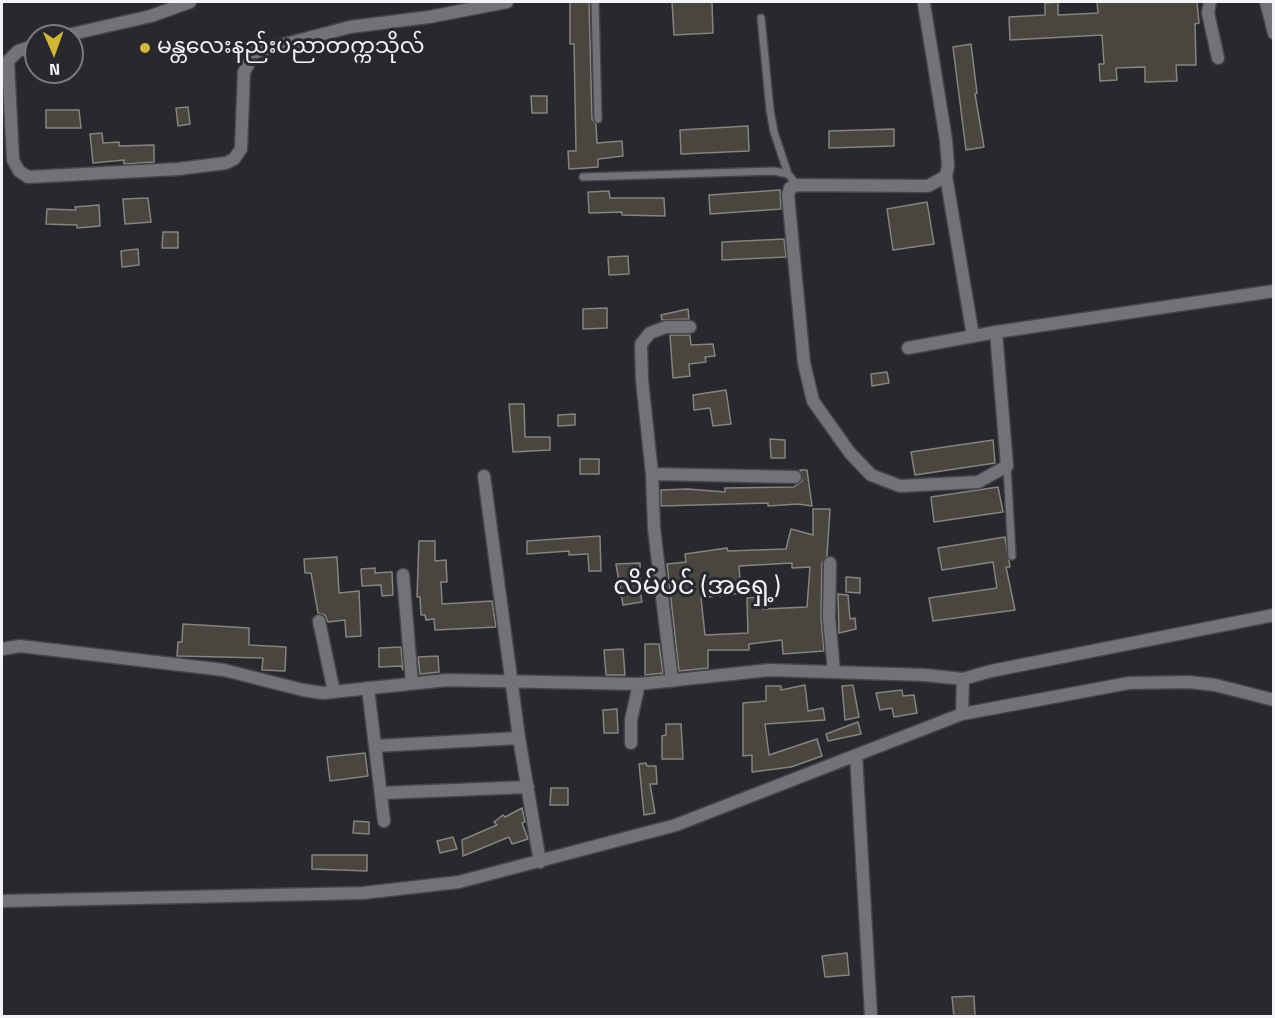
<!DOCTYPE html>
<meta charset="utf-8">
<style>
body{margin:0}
#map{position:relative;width:1275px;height:1018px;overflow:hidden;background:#27292f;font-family:"Titillium Web",sans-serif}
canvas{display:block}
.frame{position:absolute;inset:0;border:3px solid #f3f4f8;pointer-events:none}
.north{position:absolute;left:24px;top:24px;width:60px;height:60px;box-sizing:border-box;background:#27292f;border:2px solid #797a7f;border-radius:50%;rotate:178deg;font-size:16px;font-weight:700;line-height:24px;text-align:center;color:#f3f4f8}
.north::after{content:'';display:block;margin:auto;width:21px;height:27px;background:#d1b736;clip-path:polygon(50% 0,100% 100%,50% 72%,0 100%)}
</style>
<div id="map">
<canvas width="1275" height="1018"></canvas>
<div class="frame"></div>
<div class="north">N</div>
</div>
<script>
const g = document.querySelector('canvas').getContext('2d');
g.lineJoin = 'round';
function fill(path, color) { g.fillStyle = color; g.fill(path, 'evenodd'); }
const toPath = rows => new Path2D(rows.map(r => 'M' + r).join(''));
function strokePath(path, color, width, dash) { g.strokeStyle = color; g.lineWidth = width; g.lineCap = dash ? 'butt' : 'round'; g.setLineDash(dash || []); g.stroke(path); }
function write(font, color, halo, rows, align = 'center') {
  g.font = font + ' "Titillium Web","Noto Sans Myanmar",sans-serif'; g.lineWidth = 6; g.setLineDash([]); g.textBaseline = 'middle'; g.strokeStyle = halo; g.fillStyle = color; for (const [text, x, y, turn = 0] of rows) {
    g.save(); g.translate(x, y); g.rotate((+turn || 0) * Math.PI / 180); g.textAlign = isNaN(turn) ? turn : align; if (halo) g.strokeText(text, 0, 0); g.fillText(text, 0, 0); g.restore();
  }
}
const building = toPath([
 [570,2,589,2,592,119,596,124,597,143,622,141,623,156,598,159,598,167,569,169,568,151,576,151,574,44,570,44,570,2],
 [672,2,712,2,713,33,674,35,672,2],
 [1058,2,1058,15,1098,13,1097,2,1197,2,1199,23,1195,24,1196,65,1176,65,1177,81,1145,82,1145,67,1116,68,1117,80,1100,81,1099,64,1104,64,1102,35,1010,40,1009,17,1045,15,1045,3,1058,2],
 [971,44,977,93,975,94,984,147,966,150,953,47,971,44],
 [531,96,547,96,547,113,532,113,531,96],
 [188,107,190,124,178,126,176,108,188,107],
 [46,110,79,110,81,128,46,128,46,110],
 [748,126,749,151,681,154,680,130,748,126],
 [894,129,894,146,829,148,829,131,894,129],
 [102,133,103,143,119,142,119,146,154,145,154,162,124,164,124,160,93,163,90,134,102,133],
 [780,190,781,209,710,214,709,195,780,190],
 [609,191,610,198,664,198,665,216,622,215,622,212,589,213,588,192,609,191],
 [148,198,151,222,125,224,123,199,148,198],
 [927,202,934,244,893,250,887,209,927,202],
 [99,205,100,226,77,228,77,225,46,224,47,209,76,210,75,207,99,205],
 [163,232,178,232,178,248,162,248,163,232],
 [784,239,786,257,722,260,722,242,784,239],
 [138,249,139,265,122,267,121,251,138,249],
 [628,256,629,274,609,275,608,257,628,256],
 [607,308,607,328,583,329,583,309,607,308],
 [688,309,689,319,662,320,661,315,688,309],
 [670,335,690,335,691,345,713,344,715,356,705,357,706,362,689,364,690,376,673,378,670,335],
 [887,372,889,383,872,386,871,374,887,372],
 [726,390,731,424,713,426,710,408,694,410,693,395,726,390],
 [509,404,524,404,525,437,550,437,550,450,513,452,509,404],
 [575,414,575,425,558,426,558,415,575,414],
 [770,439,785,440,785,458,771,458,770,439],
 [993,440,995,463,915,475,911,452,993,440],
 [580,459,599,459,599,474,580,474,580,459],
 [800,470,807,470,812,506,798,504,768,506,768,503,661,506,661,490,688,489,725,492,725,488,794,487,802,481,800,470],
 [998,487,1003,512,934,522,931,497,998,487],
 [813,509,830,509,827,556,822,563,821,618,824,651,783,654,782,640,749,644,749,650,708,650,708,668,679,671,667,564,686,562,685,554,727,548,728,551,786,549,791,529,813,535,813,509],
 [792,563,792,568,810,567,807,607,763,609,762,597,747,598,748,633,705,635,701,598,741,593,739,566,792,563],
 [600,536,601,571,589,571,588,554,569,555,569,551,527,554,527,541,600,536],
 [1005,537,1010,567,1006,567,1015,610,933,621,929,598,997,588,993,562,942,570,938,548,1005,537],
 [419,541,435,541,435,561,446,560,447,582,441,582,442,604,492,601,496,627,435,630,434,619,426,620,425,615,421,615,420,597,417,597,419,541],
 [337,557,339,593,359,591,361,636,346,637,345,620,328,622,325,615,318,613,311,573,305,573,304,559,337,557],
 [640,563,640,581,638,581,642,602,623,605,616,564,640,563],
 [375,568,375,573,392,572,393,595,382,596,381,585,362,586,361,569,375,568],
 [846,577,860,578,860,593,846,592,846,577],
 [838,594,848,595,850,619,855,618,856,629,839,633,838,594],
 [183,624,249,628,249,645,286,647,285,671,262,670,263,658,177,656,178,642,182,642,183,624],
 [645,644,659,644,663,673,645,675,645,644],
 [401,647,403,670,401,666,379,667,379,648,401,647],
 [623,649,625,675,606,675,604,650,623,649],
 [438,656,439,672,420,674,418,657,438,656],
 [805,685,808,711,823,708,825,720,765,724,769,755,817,739,822,756,791,767,752,772,752,755,743,756,743,703,766,701,766,686,781,686,781,690,805,685],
 [853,685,859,717,845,720,842,686,853,685],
 [902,690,903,696,914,695,917,713,894,717,892,708,880,710,876,693,902,690],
 [617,709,618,733,604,733,603,710,617,709],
 [858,722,861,734,828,741,826,734,858,722],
 [666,724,681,724,683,759,662,759,662,736,666,735,666,724],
 [365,753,368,776,330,781,327,757,365,753],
 [646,763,647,766,656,766,657,784,650,784,655,813,644,815,639,764,646,763],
 [551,788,568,788,568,805,550,805,551,788],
 [522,808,525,822,522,823,528,839,512,844,509,837,463,856,462,840,497,825,494,822,503,815,505,817,522,808],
 [354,821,369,822,369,834,353,833,354,821],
 [453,837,457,849,440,853,437,841,453,837],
 [312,855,367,855,367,871,312,869,312,855],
 [847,953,849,975,825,977,822,956,847,953],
 [974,996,975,1017,954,1017,952,997,974,996]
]);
fill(building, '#48463f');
strokePath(building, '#86847c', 1.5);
const service = toPath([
 [595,2,598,119],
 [761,18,770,110,774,132,788,174],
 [583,177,774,171,788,174,797,185],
 [1007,466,1012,556]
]);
const minor = toPath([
 [1210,2,1208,13,1218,58],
 [1266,2,1274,33],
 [924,4,946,140,948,166,946,176,928,186,797,185,790,188,788,195,804,363,813,401,850,453,871,475,900,486,978,482,1007,466,996,332],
 [63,36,151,16,190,2],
 [36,45,18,51,8,61,13,160,19,171,28,177,178,169,226,163,234,159,241,149,244,72,255,52,350,27,429,17,507,2],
 [946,176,973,336],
 [908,348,996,332,1274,291],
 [652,474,642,380,641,344,650,333,666,327,690,327],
 [484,476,519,738,540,862],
 [830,563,829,618,834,671],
 [403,575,412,683],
 [319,621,334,692],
 [2,649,20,646,224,670,303,690,323,693,447,680,639,684,769,670,925,675,963,679],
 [672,681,654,528,652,474,795,477],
 [368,688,384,821],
 [962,714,1129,683,1189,682,1215,685,1274,700],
 [631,743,631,720,639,684],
 [375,746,519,738],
 [856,755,871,1016],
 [382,793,528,787],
 [2,901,363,893,459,882,676,825,962,714,963,679,991,671,1274,615]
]);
strokePath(service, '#44454b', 10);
strokePath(minor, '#44454b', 15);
strokePath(service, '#727377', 7);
strokePath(minor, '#727377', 12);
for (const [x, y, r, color] of [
 [145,48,6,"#d1b736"]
]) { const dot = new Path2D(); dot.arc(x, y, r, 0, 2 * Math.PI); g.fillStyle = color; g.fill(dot); strokePath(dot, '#27292f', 2); }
write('22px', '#f3f4f8', '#27292f', [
 ["မန္တလေးနည်းပညာတက္ကသိုလ်",157,48]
], 'left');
write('26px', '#f3f4f8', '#27292f', [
 ["လိမ်ပင် (အရှေ့)",697,588]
]);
</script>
